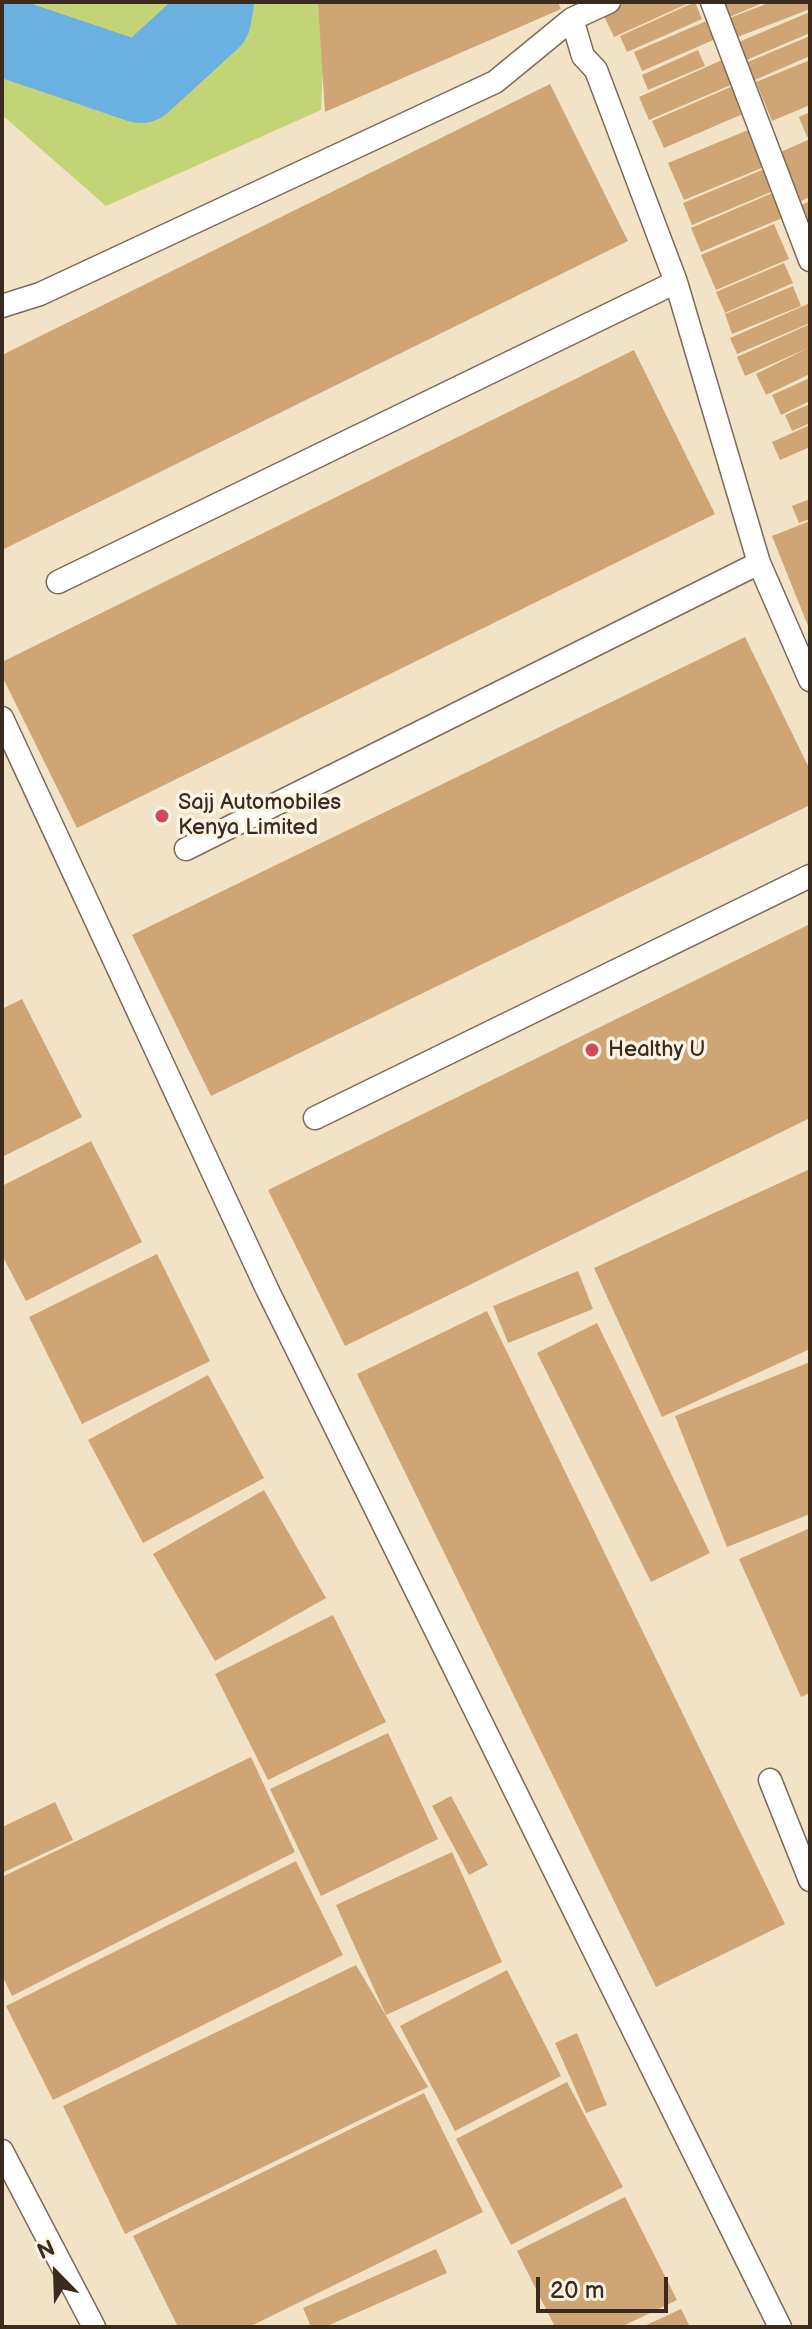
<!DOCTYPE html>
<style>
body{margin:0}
#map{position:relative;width:812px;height:2329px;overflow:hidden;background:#f2e3c6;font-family:"Balsamiq Sans",sans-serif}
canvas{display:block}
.frame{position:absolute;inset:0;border:4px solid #3b2a1e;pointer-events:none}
.north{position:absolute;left:16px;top:2233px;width:80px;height:80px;-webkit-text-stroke:6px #fcf5e5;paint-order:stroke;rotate:337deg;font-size:22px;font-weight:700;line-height:32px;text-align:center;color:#3b2a1e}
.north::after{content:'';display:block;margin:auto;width:28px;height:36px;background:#3b2a1e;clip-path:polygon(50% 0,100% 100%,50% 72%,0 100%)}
.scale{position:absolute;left:536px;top:2277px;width:132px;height:36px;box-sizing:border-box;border:4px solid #3b2a1e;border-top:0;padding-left:10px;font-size:24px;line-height:28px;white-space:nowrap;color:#3b2a1e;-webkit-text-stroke:6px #fcf5e5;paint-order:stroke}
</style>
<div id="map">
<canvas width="812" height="2329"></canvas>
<div class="frame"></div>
<div class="north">N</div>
<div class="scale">20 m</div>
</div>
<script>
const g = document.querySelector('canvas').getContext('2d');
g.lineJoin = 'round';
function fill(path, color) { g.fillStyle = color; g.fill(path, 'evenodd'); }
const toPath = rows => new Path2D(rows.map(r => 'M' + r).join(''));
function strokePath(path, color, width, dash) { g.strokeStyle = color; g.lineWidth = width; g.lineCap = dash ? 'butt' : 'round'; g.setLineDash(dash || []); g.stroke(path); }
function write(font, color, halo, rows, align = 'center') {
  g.font = font + ' "Balsamiq Sans",sans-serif'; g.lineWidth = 7; g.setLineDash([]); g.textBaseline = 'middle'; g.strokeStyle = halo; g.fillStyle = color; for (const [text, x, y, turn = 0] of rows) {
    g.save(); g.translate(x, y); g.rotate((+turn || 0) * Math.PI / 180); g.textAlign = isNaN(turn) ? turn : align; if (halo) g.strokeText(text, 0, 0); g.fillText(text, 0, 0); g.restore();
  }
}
fill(toPath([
 [2,2,326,2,321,110,106,206,2,115]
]), '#c3d477');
strokePath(toPath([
 [2,36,141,83,211,19,214,2]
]), '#6ab0e0', 80);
fill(toPath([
 [318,2,558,2,561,9,325,112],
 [625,2,691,2,614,37,602,12],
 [695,2,702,19,627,52,620,36],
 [720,2,765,2,727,18],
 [771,2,810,2,810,9,735,38,727,19],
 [810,12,810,33,742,62,734,44],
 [709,20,718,38,642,71,634,52],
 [810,36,810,56,750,82,743,64],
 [698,50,705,66,648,90,642,75],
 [722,60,733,84,649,120,639,97],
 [810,60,810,105,772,121,756,82],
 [550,84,628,241,2,550,2,355],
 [733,86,745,113,664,148,652,121],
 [810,112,810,136,807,137,799,117],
 [753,128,769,165,684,200,668,163],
 [810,139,810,197,794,204,774,155],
 [769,167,778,189,692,225,683,203],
 [777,191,787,216,701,252,691,228],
 [810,201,810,250,792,209],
 [774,224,789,259,716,290,701,255],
 [784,263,793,283,725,313,716,292],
 [793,286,801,306,732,334,725,314],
 [810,303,810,323,737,354,730,338],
 [810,324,810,374,766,395,756,374,808,348,745,376,737,357],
 [634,350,715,514,77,828,2,676,2,662],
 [810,378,810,401,781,415,772,395],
 [810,404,810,423,792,431,785,415],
 [810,425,810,447,780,460,772,442],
 [810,499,810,519,799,523,792,506],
 [810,521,810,631,772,536],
 [745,637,810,770,810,805,211,1096,132,935],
 [810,924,810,1118,345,1346,268,1190],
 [22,999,82,1117,2,1157,2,1009],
 [91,1141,142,1242,26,1301,2,1255,2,1186],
 [810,1169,810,1349,662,1417,594,1268],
 [157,1254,210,1361,82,1424,29,1317],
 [578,1271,593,1309,508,1343,493,1306],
 [487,1311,785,1924,656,1987,357,1374],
 [597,1323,710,1553,651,1582,537,1353],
 [810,1362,810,1514,727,1547,675,1416],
 [208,1375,264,1478,143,1543,88,1440],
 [264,1490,326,1598,215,1661,153,1554],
 [810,1528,810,1693,801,1697,739,1559],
 [333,1615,386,1722,268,1780,215,1674],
 [388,1733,438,1839,321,1896,270,1789],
 [251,1757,295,1852,12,1996,2,1975,2,1877],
 [451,1796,488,1865,469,1875,432,1806],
 [55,1802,73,1840,2,1873,2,1827],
 [452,1852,502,1962,386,2015,336,1905],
 [296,1861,343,1955,53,2100,6,2006],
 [356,1965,428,2087,125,2234,63,2106],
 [507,1970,561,2076,455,2131,400,2026],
 [577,2033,607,2105,586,2113,555,2043],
 [567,2082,623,2187,511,2245,456,2139],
 [424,2093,483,2212,249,2327,178,2327,133,2236],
 [625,2197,677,2300,621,2327,555,2327,517,2251],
 [436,2249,447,2273,325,2327,311,2327,303,2308],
 [681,2309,690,2327,642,2327]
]), '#d0a575');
const service = toPath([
 [712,2,810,260],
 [572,19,609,2],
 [2,306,40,294,495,82,572,19,583,56,596,70,676,282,759,563,810,680],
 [58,582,676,282],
 [2,718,267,1289,780,2327],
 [186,849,759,563],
 [315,1118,810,876],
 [770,1780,810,1880],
 [2,2151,94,2327]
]);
strokePath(service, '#7b6b59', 25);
strokePath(service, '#fff', 22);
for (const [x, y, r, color] of [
 [162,816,8,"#d1495b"],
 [592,1050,8,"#d1495b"]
]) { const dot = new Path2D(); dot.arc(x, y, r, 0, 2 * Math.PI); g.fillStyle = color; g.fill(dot); strokePath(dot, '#fcf5e5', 3); }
write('22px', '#3b2a1e', '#fcf5e5', [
 ["Sajj Automobiles",178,803],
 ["Kenya Limited",178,828],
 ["Healthy U",608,1050]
], 'left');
</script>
